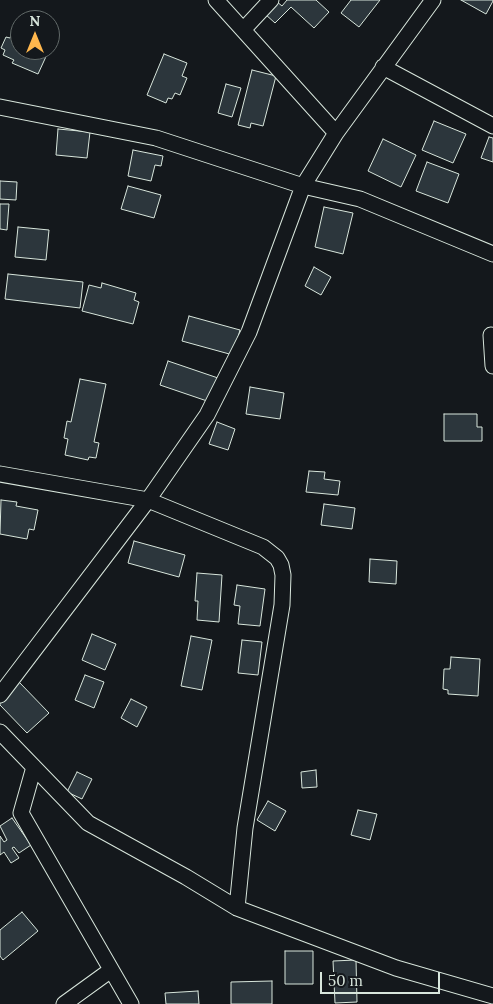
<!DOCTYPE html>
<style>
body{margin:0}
#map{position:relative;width:493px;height:1004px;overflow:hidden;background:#14181c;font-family:Lora,serif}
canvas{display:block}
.north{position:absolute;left:10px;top:10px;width:50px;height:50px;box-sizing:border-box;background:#14181c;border:1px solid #626a69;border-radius:50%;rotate:0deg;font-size:14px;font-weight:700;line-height:20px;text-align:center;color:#d8e6dc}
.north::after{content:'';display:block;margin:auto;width:18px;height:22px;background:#ffb74d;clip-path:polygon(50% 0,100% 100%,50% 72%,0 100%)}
.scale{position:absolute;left:320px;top:972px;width:120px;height:22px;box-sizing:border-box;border:2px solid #d8e6dc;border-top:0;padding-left:6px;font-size:15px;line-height:18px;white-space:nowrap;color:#d8e6dc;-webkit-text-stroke:4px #14181c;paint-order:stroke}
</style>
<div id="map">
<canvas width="493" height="1004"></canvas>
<div class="north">N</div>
<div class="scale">50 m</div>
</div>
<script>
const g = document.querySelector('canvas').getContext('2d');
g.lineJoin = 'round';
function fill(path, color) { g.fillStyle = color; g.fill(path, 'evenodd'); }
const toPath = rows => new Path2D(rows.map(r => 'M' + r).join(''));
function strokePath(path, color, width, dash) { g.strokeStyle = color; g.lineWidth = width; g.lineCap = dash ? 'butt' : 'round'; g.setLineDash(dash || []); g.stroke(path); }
const building = toPath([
 [287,0,316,0,329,12,314,28,291,7,275,23,265,14,276,1,282,6,287,0],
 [351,0,380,0,359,27,341,13,351,0],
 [461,0,493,0,493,1,486,14,461,0],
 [12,34,20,38,20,50,49,50,38,74,12,63,14,60,3,55,5,50,1,48,6,37,10,38,12,34],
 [164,54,187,63,182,76,187,78,180,95,175,93,172,99,168,98,166,103,147,95,164,54],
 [252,70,276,76,263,126,251,123,250,128,238,125,252,70],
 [226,84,241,88,232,117,218,113,226,84],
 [434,121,466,134,453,163,422,150,434,121],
 [58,129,90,132,87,158,56,155,58,129],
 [489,137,493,138,493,162,481,158,489,137],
 [383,139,416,155,401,187,368,171,383,139],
 [133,150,163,156,161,166,155,165,151,181,128,176,133,150],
 [427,162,459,174,448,203,416,191,427,162],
 [0,181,17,182,16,200,0,199,0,181],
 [128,186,161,195,154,218,121,209,128,186],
 [0,204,9,204,7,230,0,229,0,204],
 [324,207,353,213,343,254,315,247,324,207],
 [18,227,49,230,46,260,15,257,18,227],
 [314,267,331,277,321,295,305,286,314,267],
 [8,274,83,282,80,308,5,299,8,274],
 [102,283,136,293,134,300,139,302,133,324,82,311,89,285,101,288,102,283],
 [189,316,240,330,233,355,182,341,189,316],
 [168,361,218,378,210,402,160,385,168,361],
 [80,379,106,384,94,442,99,443,96,458,89,457,88,460,65,455,68,439,64,438,67,421,71,422,80,379],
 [250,387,284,393,280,419,246,414,250,387],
 [444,414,477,414,477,427,482,427,482,441,444,441,444,414],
 [217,422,235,429,228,450,209,444,217,422],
 [309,471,325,472,324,479,340,481,338,495,306,492,309,471],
 [1,500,17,502,16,506,38,510,34,530,29,529,27,539,0,534,1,500],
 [324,504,355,508,352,529,321,525,324,504],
 [134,541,185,555,179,577,128,563,134,541],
 [370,559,397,561,396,584,369,582,370,559],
 [197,573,222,575,219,622,197,620,198,601,195,601,197,573],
 [237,585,265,589,260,626,238,624,240,606,234,605,237,585],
 [92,634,116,644,105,670,82,660,92,634],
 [191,636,212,640,202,690,181,686,191,636],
 [242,640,262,642,258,675,238,673,242,640],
 [451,657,480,659,478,696,448,694,448,690,443,689,444,669,450,669,451,657],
 [85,675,104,682,94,708,75,700,85,675],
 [19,682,49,713,27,733,0,705,0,700,19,682],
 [131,699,147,707,137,727,121,718,131,699],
 [316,770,317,787,302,788,301,772,316,770],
 [77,772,92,779,82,799,67,792,77,772],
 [268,801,286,811,275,831,257,820,268,801],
 [358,810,377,814,370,840,351,835,358,810],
 [12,818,31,845,19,853,14,847,12,848,19,858,11,863,4,852,0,855,0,836,4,842,7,840,0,826,12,818],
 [22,912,38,931,3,960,0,956,0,930,22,912],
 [285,951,313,951,313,984,285,984,285,951],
 [356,960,357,1002,335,1003,333,961,356,960],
 [272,981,272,1004,231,1004,231,982,272,981],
 [198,991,199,1004,166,1004,165,993,198,991]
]);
fill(building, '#2c363c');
strokePath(building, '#d8e6dc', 1);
const street = toPath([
 [216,0,336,133],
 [243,30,271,0],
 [383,67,493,126],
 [0,107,156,138,303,186,360,199,493,254],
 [491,335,493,366],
 [0,474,148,500,263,547,277,558,281,565,283,575,282,605,245,828,237,908],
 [0,695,148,500,207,415,249,332,303,186,336,133,433,0],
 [0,732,88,823,186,877,237,908,396,968,493,996],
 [34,767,21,813,131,1004],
 [64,1004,111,970]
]);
strokePath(street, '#d8e6dc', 17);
strokePath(street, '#14181c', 15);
</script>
